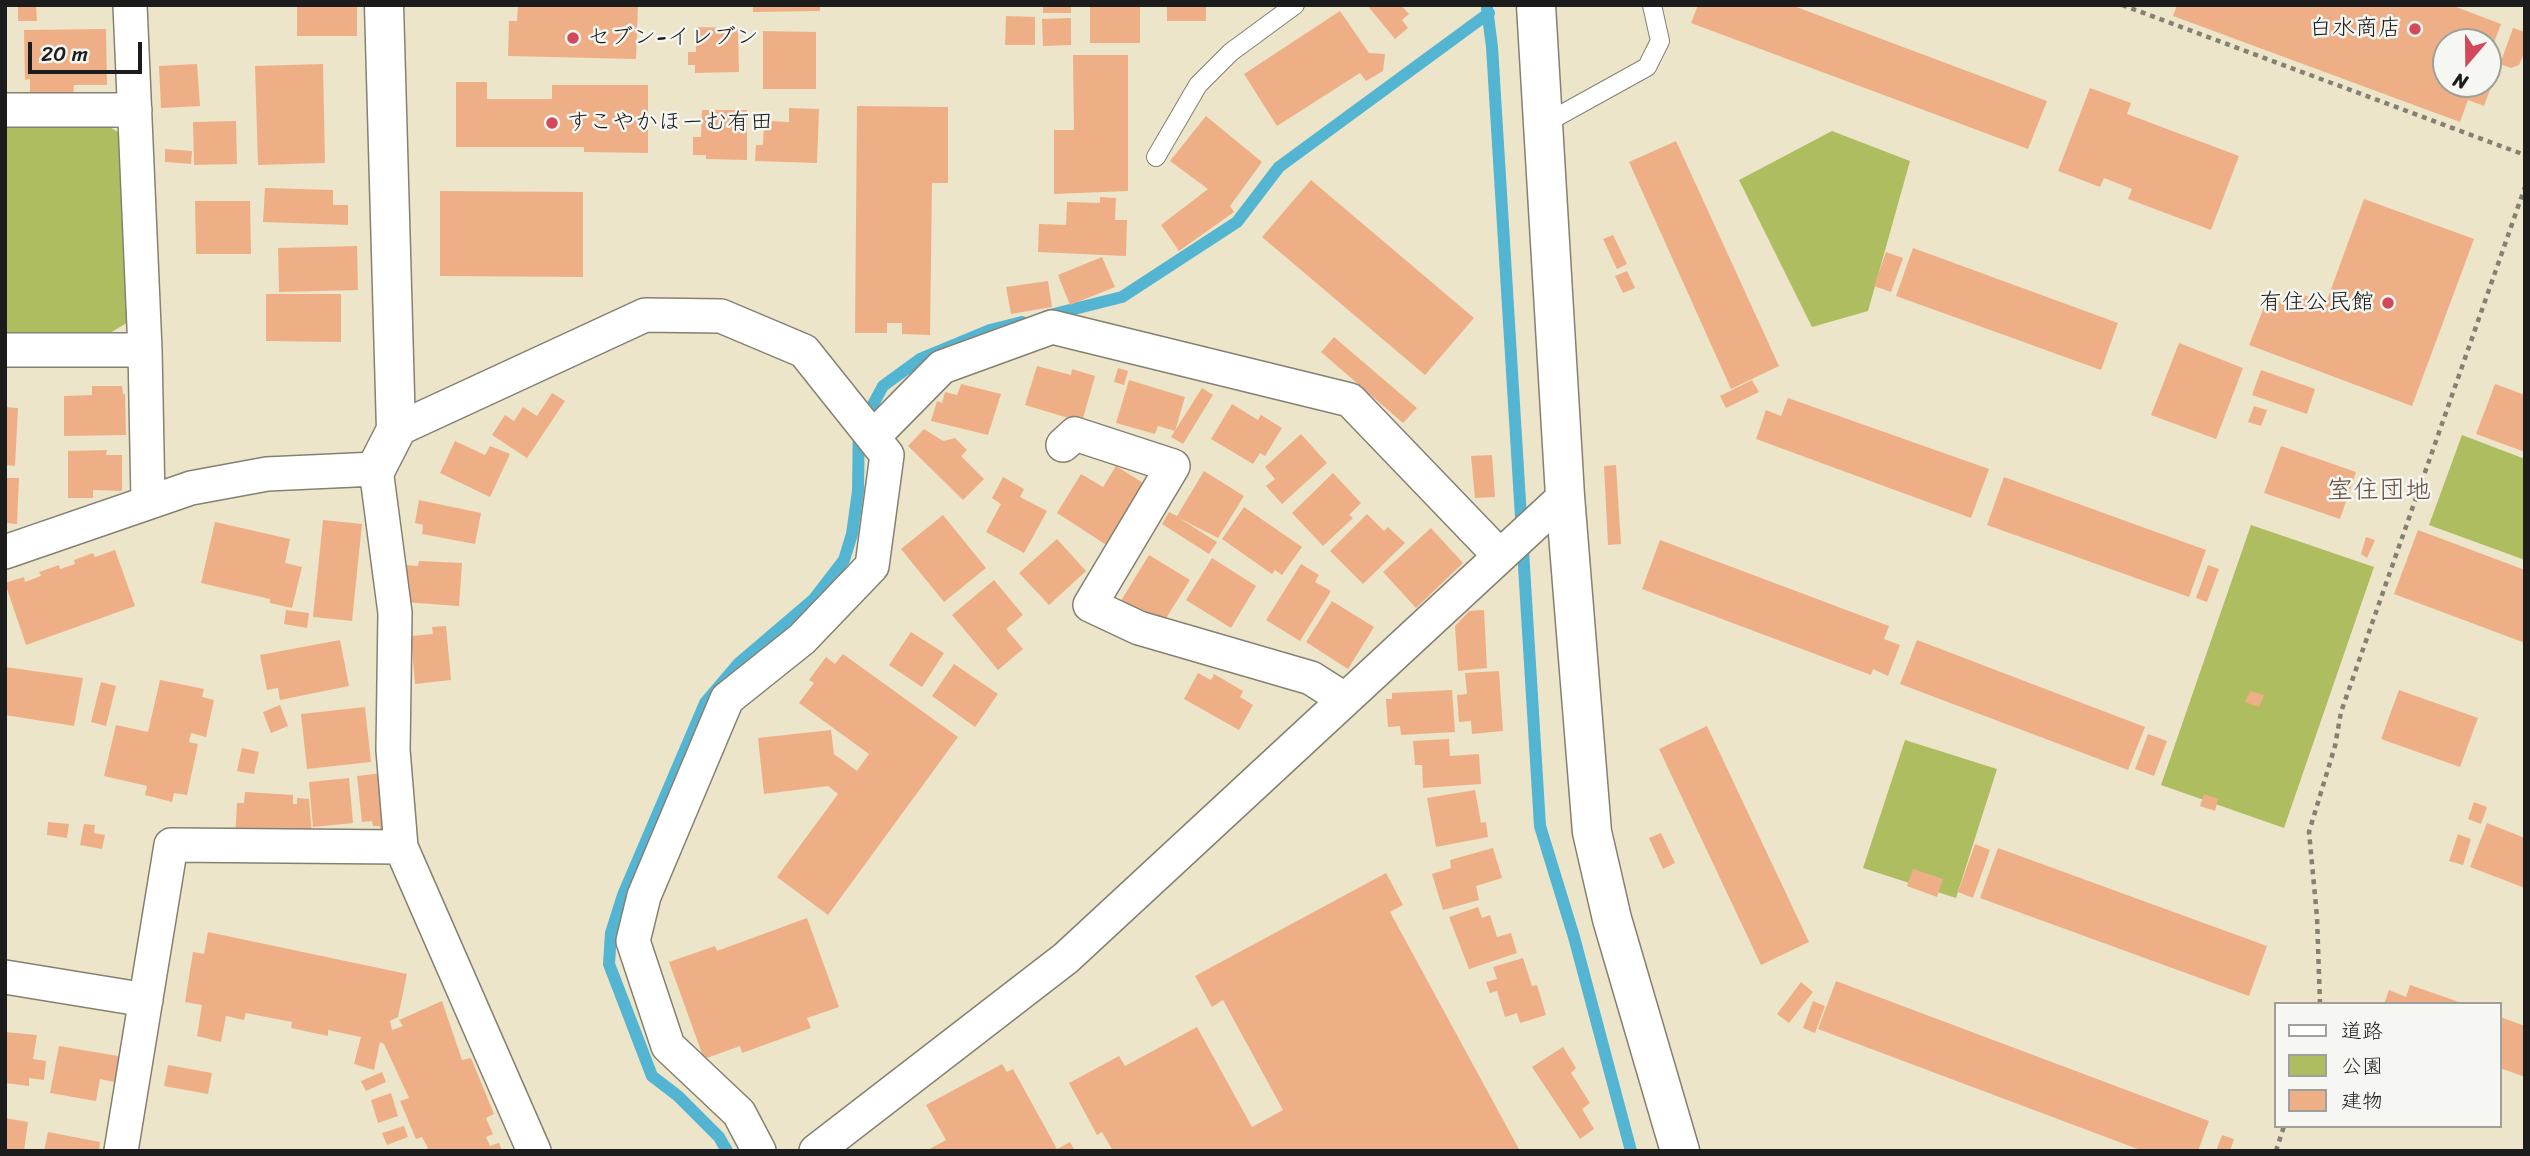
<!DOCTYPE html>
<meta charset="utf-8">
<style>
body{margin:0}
#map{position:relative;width:2530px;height:1156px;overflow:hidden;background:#ede5c9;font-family:Sriracha,"Klee One",sans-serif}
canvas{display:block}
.frame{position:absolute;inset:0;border:7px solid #1c1c1c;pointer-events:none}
.legend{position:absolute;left:2274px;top:1002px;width:228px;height:126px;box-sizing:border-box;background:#f6f6f2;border:2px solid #9f9f9c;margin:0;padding:9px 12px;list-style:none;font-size:21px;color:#1c1c1c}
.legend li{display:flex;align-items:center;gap:14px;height:35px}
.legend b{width:35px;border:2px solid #9f9f9c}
.north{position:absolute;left:2432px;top:28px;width:70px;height:70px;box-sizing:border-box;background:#f6f6f2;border:2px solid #9f9f9c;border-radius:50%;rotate:200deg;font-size:19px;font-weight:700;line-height:28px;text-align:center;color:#1c1c1c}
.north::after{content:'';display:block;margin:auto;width:24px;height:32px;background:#d1495b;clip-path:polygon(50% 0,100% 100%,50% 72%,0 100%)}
.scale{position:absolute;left:28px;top:42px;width:114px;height:32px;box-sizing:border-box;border:4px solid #1c1c1c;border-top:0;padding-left:9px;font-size:21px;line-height:24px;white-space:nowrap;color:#1c1c1c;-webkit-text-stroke:5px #f6f6f2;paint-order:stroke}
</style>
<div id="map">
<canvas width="2530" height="1156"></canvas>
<div class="frame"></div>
<ul class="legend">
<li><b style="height:9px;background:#fff"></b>道路</li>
<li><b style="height:19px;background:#adbd60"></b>公園</li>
<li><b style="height:19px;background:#efaf86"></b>建物</li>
</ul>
<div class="north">N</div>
<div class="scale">20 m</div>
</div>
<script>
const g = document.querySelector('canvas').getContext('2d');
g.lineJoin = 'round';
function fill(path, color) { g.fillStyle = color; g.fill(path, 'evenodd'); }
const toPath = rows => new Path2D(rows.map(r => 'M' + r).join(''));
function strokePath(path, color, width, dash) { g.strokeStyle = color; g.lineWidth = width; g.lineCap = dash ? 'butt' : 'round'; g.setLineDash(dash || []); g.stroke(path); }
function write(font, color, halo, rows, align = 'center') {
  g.font = font + ' Sriracha,"Klee One",sans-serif'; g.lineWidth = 5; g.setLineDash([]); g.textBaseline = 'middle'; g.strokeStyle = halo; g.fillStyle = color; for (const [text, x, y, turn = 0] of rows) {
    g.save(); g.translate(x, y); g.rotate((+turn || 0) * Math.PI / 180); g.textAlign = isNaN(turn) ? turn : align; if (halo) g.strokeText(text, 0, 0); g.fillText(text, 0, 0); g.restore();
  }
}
fill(toPath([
 [5,121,101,121,119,133,130,321,110,333,5,333],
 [1832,131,1910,161,1868,311,1812,327,1739,180],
 [2462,435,2525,459,2525,560,2429,525],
 [2251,525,2374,567,2284,828,2161,785],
 [1905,740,1997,769,1956,898,1863,868]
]), '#adbd60');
strokePath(toPath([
 [1487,8,1492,47,1540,826,1574,937,1631,1151],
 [1046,316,1122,297,1237,222,1279,167,1489,13],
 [727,1151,719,1137,678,1096,652,1076,609,964,611,933,623,895,705,703,739,663,814,599,844,560,852,534,858,491,859,418,870,410,883,386,920,359,990,330,1022,322]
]), '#54b5d2', 12);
fill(toPath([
 [36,5,37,21,18,21,18,6],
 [297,5,357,5,357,36,297,36],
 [518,5,638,5,636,59,508,56,509,21,517,21],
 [753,5,820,5,820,11,753,12],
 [1043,5,1071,5,1071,13,1043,13],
 [1090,5,1140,5,1140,43,1090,43],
 [1167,5,1206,5,1206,21,1167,21],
 [1367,5,1401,5,1409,14,1402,20,1408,28,1395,39],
 [1698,5,1791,5,2047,101,2028,149,1691,23],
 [2177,5,2451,5,2501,24,2488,59,2488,42,2446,42,2446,84,2491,87,2484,106,2468,100,2460,122,2173,16],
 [1340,11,1369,53,1385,54,1383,71,1366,81,1360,73,1277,126,1244,74],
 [1006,16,1035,17,1035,45,1005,45],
 [1071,18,1071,45,1043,46,1042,19],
 [696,27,738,28,739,72,695,73,695,65,688,65,688,52,696,52],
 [2513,28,2525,32,2525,51,2519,65,2511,68,2500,64],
 [106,29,107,85,74,85,73,97,30,97,30,79,25,80,24,30],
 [763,31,816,32,816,89,763,89],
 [1073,55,1128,55,1128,191,1054,194,1054,130,1074,130],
 [197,64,200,106,161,108,159,66],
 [323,64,325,163,258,165,255,66],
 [456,82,487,82,487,99,552,99,552,85,648,85,648,153,584,152,584,147,456,147],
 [2090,88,2131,103,2127,114,2239,156,2211,230,2128,199,2132,189,2104,178,2100,187,2058,171],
 [857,106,948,107,948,183,932,183,930,335,902,334,902,323,887,323,887,333,855,333],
 [789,108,819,109,817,163,755,161,756,145,763,145,764,121,789,122],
 [702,110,747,110,747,160,706,159,706,155,693,155,693,137,701,137],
 [1206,116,1262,162,1230,206,1234,212,1179,251,1161,225,1208,189,1170,161],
 [236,121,237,164,194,165,193,122],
 [1676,141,1779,366,1731,389,1629,162],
 [165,149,192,151,191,164,165,162],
 [1311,180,1474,318,1425,375,1262,237],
 [265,188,333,190,333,205,348,205,348,225,263,222],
 [440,191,583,192,583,277,440,276],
 [1100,197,1116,198,1115,220,1127,220,1126,256,1038,252,1039,224,1066,225,1067,202,1100,203],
 [2364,199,2474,239,2412,406,2249,345,2268,297,2282,302,2287,289,2326,303],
 [195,201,250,201,251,254,196,254],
 [1613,235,1627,264,1617,269,1603,239],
 [357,246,358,290,279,292,278,248],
 [1913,248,2118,323,2101,370,1896,296],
 [1886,252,1903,258,1891,292,1874,286],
 [1102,257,1115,287,1070,305,1058,275],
 [1627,271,1635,288,1623,293,1615,276],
 [1048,281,1052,307,1011,314,1006,287],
 [266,294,341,294,341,342,266,341],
 [1334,337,1417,408,1403,423,1321,352],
 [2179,343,2243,368,2216,439,2151,415],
 [1037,366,1071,375,1072,369,1095,376,1082,422,1025,405],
 [1118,368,1128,371,1124,385,1114,382],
 [2261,370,2315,389,2307,414,2252,395],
 [1129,380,1185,397,1175,431,1158,426,1155,434,1116,423],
 [1752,380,1759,392,1726,408,1720,396],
 [961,384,1001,394,988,435,931,421,937,401,942,403,945,392,957,395],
 [2495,384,2525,395,2525,452,2476,434],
 [92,386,122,386,123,394,125,394,126,435,64,436,64,396,92,395],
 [1202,388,1213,395,1183,444,1171,437],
 [552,393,565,401,527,458,492,435,505,415,514,421,523,407,537,416],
 [1788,398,1989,469,1971,518,1756,439,1766,410,1781,416],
 [1232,404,1258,420,1261,415,1282,428,1265,456,1260,453,1253,464,1211,439],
 [2254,406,2267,410,2261,426,2248,422],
 [5,407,18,408,15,466,5,465],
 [924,429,943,441,955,438,967,450,961,456,984,479,963,500,908,446],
 [1301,434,1327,463,1282,504,1266,486,1275,479,1265,467],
 [455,441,485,455,490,446,510,454,490,497,440,473],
 [2281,446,2356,472,2340,519,2264,493],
 [107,450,106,455,122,455,122,491,93,490,93,498,68,498,68,451],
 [1492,455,1495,497,1475,498,1471,456],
 [1616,465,1621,544,1608,545,1604,466],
 [1116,466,1148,486,1111,548,1057,513,1081,474,1103,487],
 [1204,471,1244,496,1218,538,1179,518,1217,542,1209,554,1162,524,1169,512,1177,516],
 [1333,473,1361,503,1349,515,1353,518,1323,546,1292,513],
 [1003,477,1024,489,1020,497,1047,511,1024,553,986,532,1001,504,992,498],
 [2004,477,2206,550,2189,597,1987,525],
 [5,478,19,478,17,524,5,523],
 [419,500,481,513,475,544,422,534,423,525,415,523],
 [1244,507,1302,547,1282,575,1275,570,1272,574,1222,539],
 [1367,514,1384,531,1388,527,1405,543,1363,584,1330,551],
 [943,515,986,568,944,602,901,549],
 [323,520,362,524,352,621,313,617],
 [215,522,290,539,285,563,302,567,292,608,270,603,270,599,201,583],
 [1431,528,1463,563,1416,608,1383,572],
 [2418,530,2525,570,2525,643,2394,594],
 [2366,537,2375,540,2367,558,2361,554],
 [1057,539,1086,571,1049,605,1019,573],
 [1660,540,1889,626,1884,639,1900,645,1888,676,1873,669,1871,675,1642,589],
 [115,550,135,606,26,645,5,583,24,577,25,582,41,576,39,572,59,565,60,569,75,564,74,560,93,553,95,557],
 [1149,555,1190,580,1163,623,1145,612,1142,618,1119,604],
 [1212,558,1256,586,1231,628,1186,600],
 [419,561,462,563,459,606,403,602,406,565,418,566],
 [1301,564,1319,575,1315,582,1331,591,1300,641,1266,620],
 [2208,565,2219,569,2207,602,2196,598],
 [994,580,1023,615,1006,629,1023,649,998,670,952,615],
 [1332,601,1374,627,1348,669,1306,642],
 [286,610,309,613,307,628,284,624],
 [1484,610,1487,668,1458,671,1455,626,1469,611],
 [446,626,451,680,415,684,411,636,433,634,432,627],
 [911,632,944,653,922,687,889,665],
 [340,640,349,686,280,700,278,688,267,690,260,655],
 [1917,640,2145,727,2128,770,1900,684],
 [843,654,958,737,828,915,777,877,838,794,828,786,764,794,758,738,831,730,834,754,857,771,869,754,799,703,814,683,809,680,826,657,835,664],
 [954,664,998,694,975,727,932,696],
 [5,667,83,678,74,726,5,715],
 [1499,671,1503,731,1472,734,1471,721,1459,722,1457,695,1467,694,1465,673],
 [1198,673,1211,680,1214,674,1243,691,1240,697,1253,705,1239,730,1184,699],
 [160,680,204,689,202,697,214,700,206,737,191,733,189,742,198,744,187,795,174,793,172,802,145,795,147,786,104,776,116,725,148,732],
 [101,682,116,686,106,726,91,722],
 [1452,690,1455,732,1401,735,1400,726,1388,727,1386,699,1392,699,1392,693],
 [2399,690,2478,718,2460,767,2381,739],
 [2250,691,2264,695,2259,707,2245,702],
 [280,705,288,726,271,733,263,712],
 [365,707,371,762,307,769,301,714],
 [1707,726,1809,942,1761,965,1659,749],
 [2148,734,2167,741,2154,776,2135,769],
 [1449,739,1450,756,1479,754,1481,784,1423,788,1422,765,1415,765,1413,741],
 [242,748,259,752,254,774,237,771],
 [383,773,391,827,380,833,380,826,373,826,372,821,362,822,357,776],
 [349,778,353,823,313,827,309,782],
 [1475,790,1481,823,1486,822,1488,837,1436,847,1427,798],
 [245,792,293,795,293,804,297,804,297,798,309,799,313,846,235,840,237,803,244,803],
 [2204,794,2218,799,2215,811,2200,806],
 [2474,802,2487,807,2481,824,2468,819],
 [48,822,69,824,67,838,47,835],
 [2487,823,2525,838,2525,888,2470,867],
 [84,824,95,825,94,833,105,835,102,849,80,845],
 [1661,833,1675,863,1663,869,1649,838],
 [2458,834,2471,839,2463,865,2449,861],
 [1975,844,1990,850,1973,898,1958,892],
 [1493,848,1502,878,1476,886,1479,900,1443,910,1432,874,1451,868,1450,860],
 [1998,848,2267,946,2249,996,1980,898],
 [1913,869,1943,879,1937,897,1907,886],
 [1386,873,1403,905,1390,912,1520,1151,1113,1151,1102,1132,1097,1135,1069,1083,1119,1056,1125,1066,1197,1027,1252,1127,1283,1110,1223,1000,1212,1007,1195,976],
 [1478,907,1482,918,1490,915,1497,937,1511,933,1517,953,1469,969,1449,917],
 [807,918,839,1007,807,1018,811,1028,742,1053,740,1046,704,1059,669,962,715,946,717,951],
 [208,932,407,974,398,1017,390,1021,392,1030,403,1026,399,1020,442,1001,462,1060,471,1058,494,1114,486,1118,493,1134,486,1137,490,1146,499,1143,502,1151,422,1151,428,1148,422,1137,416,1139,400,1101,409,1098,384,1044,380,1042,374,1070,354,1064,361,1037,328,1030,328,1036,291,1028,292,1022,246,1013,244,1020,226,1016,221,1042,197,1036,202,1005,185,1002,193,952,204,954],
 [1523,958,1532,986,1537,985,1546,1015,1520,1023,1517,1013,1505,1017,1497,991,1490,993,1486,982,1497,979,1493,967],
 [1836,981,2209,1121,2198,1151,2143,1151,1818,1029],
 [1801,982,1813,992,1789,1023,1777,1014],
 [2410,985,2462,1003,2462,1004,2384,1004,2389,990,2406,997],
 [1813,1001,1825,1006,1815,1033,1803,1028],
 [2500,1017,2525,1026,2525,1077,2500,1068],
 [5,1032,37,1035,33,1059,46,1061,44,1080,29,1078,29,1086,5,1083],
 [59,1046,124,1057,119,1083,100,1079,96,1101,50,1093],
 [1563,1047,1576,1068,1571,1073,1590,1103,1582,1109,1594,1129,1580,1139,1532,1067],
 [1002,1064,1007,1072,1013,1069,1057,1149,1070,1142,1075,1151,926,1151,946,1140,926,1105],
 [168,1065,212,1073,208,1094,164,1086],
 [382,1072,386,1082,366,1091,361,1081],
 [391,1093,398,1116,378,1123,371,1100],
 [5,1118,28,1122,24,1151,5,1151],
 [404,1126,408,1137,387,1145,382,1133],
 [48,1132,100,1142,99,1151,44,1151],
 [2222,1135,2234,1139,2230,1151,2216,1151]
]), '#efaf86');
const lane = toPath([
 [1544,124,1647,67,1660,41,1652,5],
 [1156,157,1198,85,1231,52,1295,5]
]);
const street = toPath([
 [130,5,145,350,148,501],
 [5,110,135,110],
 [5,350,145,350],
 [396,430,645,315,721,316,804,351,887,455,872,566,802,639,727,699,644,896,633,941,668,1046,739,1113,759,1151],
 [874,436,942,367,1052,327,1350,400,1499,555],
 [1063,445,1075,434,1173,466,1090,605,1139,628,1311,678,1344,699],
 [5,552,191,488,267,474,376,469,395,613,393,750,401,847,534,1151],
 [5,977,146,1000],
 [121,1151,171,845,401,847],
 [816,1151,1066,958,1565,496]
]);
const secondary = toPath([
 [1536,5,1565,496,1592,832,1612,919,1680,1151],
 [376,469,396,430,384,5]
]);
strokePath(lane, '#848072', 20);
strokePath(street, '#848072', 36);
strokePath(secondary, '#848072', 41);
strokePath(toPath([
 [2122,5,2525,155],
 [2320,1004,2317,917,2309,832,2335,746,2341,712,2525,187],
 [2276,1151,2284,1126]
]), '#848072', 4.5, [5, 5]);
strokePath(lane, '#fff', 18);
strokePath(street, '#fff', 33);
strokePath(secondary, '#fff', 38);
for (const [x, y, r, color] of [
 [2415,29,7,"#d1495b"],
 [573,38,7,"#d1495b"],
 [552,123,7,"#d1495b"],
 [2388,303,7,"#d1495b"]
]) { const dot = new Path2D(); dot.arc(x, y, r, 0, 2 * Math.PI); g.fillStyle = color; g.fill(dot); strokePath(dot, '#f6f6f2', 2.5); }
write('23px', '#1c1c1c', '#f6f6f2', [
 ["白水商店",2401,29],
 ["セブン-イレブン",587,38,"left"],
 ["すこやかほーむ有田",566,123,"left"],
 ["有住公民館",2374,303]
], 'right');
write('26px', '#664f41', '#f6f6f2', [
 ["室住団地",2379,491]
]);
</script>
